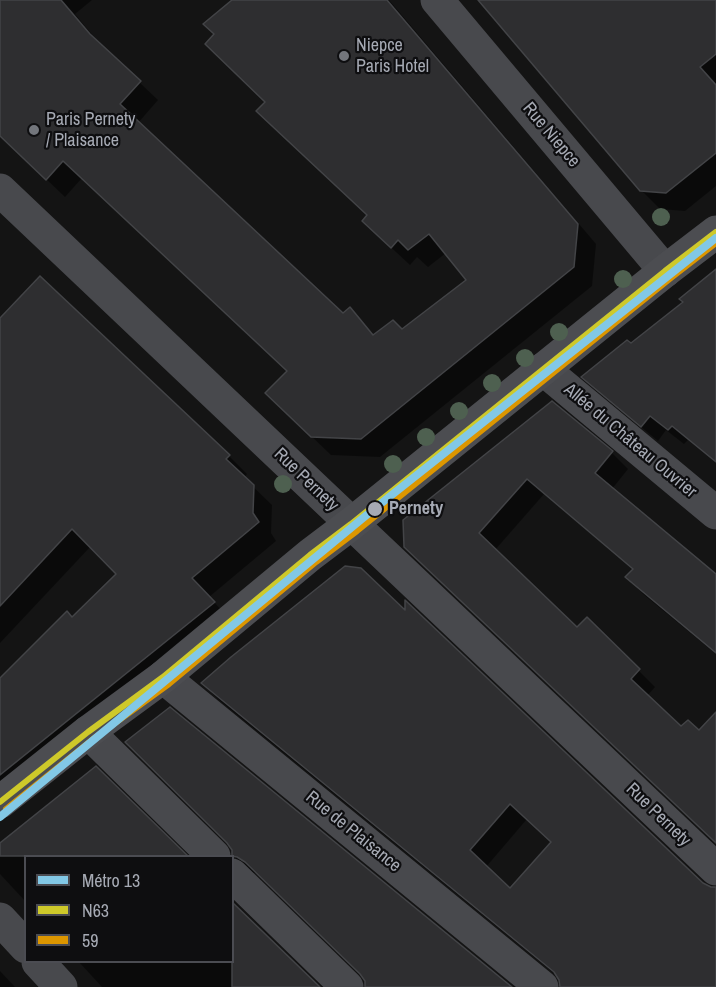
<!DOCTYPE html>
<meta charset="utf-8">
<style>
body{margin:0}
#map{position:relative;width:716px;height:987px;overflow:hidden;background:#141414;font-family:"Archivo Narrow",sans-serif}
canvas{display:block}
.legend{position:absolute;left:24px;top:855px;width:210px;height:108px;box-sizing:border-box;background:#0e0e10;border:2px solid #4b4c52;margin:0;padding:8px 10px;list-style:none;font-size:18px;color:#a6aab4}
.legend li{display:flex;align-items:center;gap:12px;height:30px}
.legend b{width:30px;border:2px solid #4b4c52}
</style>
<div id="map">
<canvas width="716" height="987"></canvas>
<ul class="legend">
<li><b style="height:8px;background:#82c8e6"></b>Métro 13</li>
<li><b style="height:8px;background:#cec92a"></b>N63</li>
<li><b style="height:8px;background:#dc9600"></b>59</li>
</ul>
</div>
<script>
const g = document.querySelector('canvas').getContext('2d');
g.lineJoin = 'round';
function fill(path, color) { g.fillStyle = color; g.fill(path, 'evenodd'); }
const toPath = rows => new Path2D(rows.map(r => 'M' + r).join(''));
function strokePath(path, color, width, dash) { g.strokeStyle = color; g.lineWidth = width; g.lineCap = dash ? 'butt' : 'round'; g.setLineDash(dash || []); g.stroke(path); }
function write(font, color, halo, rows, align = 'center') {
  g.font = font + ' "Archivo Narrow",sans-serif'; g.lineWidth = 4.5; g.setLineDash([]); g.textBaseline = 'middle'; g.strokeStyle = halo; g.fillStyle = color; for (const [text, x, y, turn = 0] of rows) {
    g.save(); g.translate(x, y); g.rotate((+turn || 0) * Math.PI / 180); g.textAlign = isNaN(turn) ? turn : align; if (halo) g.strokeText(text, 0, 0); g.fillText(text, 0, 0); g.restore();
  }
}
fill(toPath([
 [0,0,92,0,75,14,103,48,158,100,138,123,343,315,350,309,375,336,402,331,468,280,446,253,428,267,417,257,410,265,382,239,369,216,267,102,215,35,234,0,389,0,596,244,592,286,380,457,331,455,285,411,288,372,82,178,65,197,0,135],
 [480,0,716,0,716,186,685,211,660,209,641,190],
 [716,270,716,463,688,440,684,444,666,430,658,441,599,392,584,377,631,345,685,302],
 [0,320,229,456,247,474,244,478,272,505,271,533,276,541,209,597,232,621,0,807,0,680,72,618,118,574,91,546,0,643],
 [552,403,612,453,628,469,612,489,716,576,716,654,643,594,627,577,634,570,544,494,495,550,577,629,587,619,655,687,647,696,681,728,699,733,716,715,716,842,422,564],
 [232,658,712,889,716,889,716,987,562,987,561,979,219,700,203,684],
 [527,819,553,843,510,890,486,867],
 [96,768,186,856,26,856,26,902,0,874,0,845],
 [233,850,510,987,367,987,367,982,362,974,263,878,255,873,250,873,234,856],
 [232,902,318,987,102,987,79,962,232,962],
 [0,971,15,987,0,987]
]), '#0007');
const building = toPath([
 [0,0,61,0,90,34,141,81,120,104,343,313,350,307,373,335,393,320,402,329,466,280,429,234,408,250,398,240,391,248,362,221,367,215,256,111,265,102,205,44,214,34,203,24,232,0,387,0,578,224,574,267,361,439,311,437,265,393,287,371,63,161,46,180,0,136,0,0],
 [478,0,716,0,716,54,700,67,716,85,716,153,666,193,640,191,478,0],
 [716,269,716,462,672,426,668,430,650,416,641,427,581,377,627,340,631,343,683,302,679,299,716,269],
 [40,276,230,455,226,459,254,485,253,513,259,522,192,578,215,602,0,775,0,678,67,611,72,617,116,574,72,529,0,606,0,318,40,276],
 [552,401,613,451,595,473,716,574,716,653,625,577,633,569,527,479,479,533,577,627,587,617,640,669,631,679,681,726,688,720,699,730,716,712,716,843,404,547,403,520,552,401],
 [345,566,361,568,405,610,405,600,703,883,711,887,716,887,716,987,560,987,559,980,554,972,201,683,231,657,345,566],
 [510,804,551,842,510,888,470,850,510,804],
 [170,707,512,987,365,987,365,981,360,974,245,862,237,857,232,856,232,850,227,843,125,742,170,707],
 [96,766,188,856,0,856,0,843,96,766],
 [232,902,320,987,232,987,232,902]
]);
fill(building, '#2e2e30');
strokePath(building, '#434447', 1.5);
strokePath(toPath([
 [437,0,665,271],
 [0,190,716,869],
 [543,369,716,513],
 [163,677,542,987],
 [88,732,214,856],
 [232,875,347,987],
 [0,919,26,947],
 [38,962,61,987]
]), '#48494d', 33);
strokePath(toPath([
 [0,802,88,732,163,677,310,555,351,524,665,271,716,232]
]), '#4c4d51', 33);
strokePath(toPath([
 [0,802,88,732,163,677,310,555,351,524,665,271,716,232]
]), '#cec92a', 6);
strokePath(toPath([
 [6,809,93,739,169,684,316,562,357,531,671,278,716,243]
]), '#dc9600', 6);
strokePath(toPath([
 [0,817,374,509,716,238]
]), '#82c8e6', 8);
g.fillStyle = '#4e6050';
for (const [x, y] of [
 [661,217],
 [623,279],
 [559,332],
 [525,358],
 [492,383],
 [459,411],
 [426,437],
 [393,464],
 [283,484]
]) { g.beginPath(); g.arc(x, y, 9, 0, 2 * Math.PI); g.fill(); }
for (const [x, y, r, color] of [
 [344,56,6,"#73767c"],
 [34,130,6,"#73767c"],
 [375,509,8,"#a6aab4"]
]) { const dot = new Path2D(); dot.arc(x, y, r, 0, 2 * Math.PI); g.fillStyle = color; g.fill(dot); strokePath(dot, '#0e0e10', 2); }
write('18px', '#a6aab4', '#0e0e10', [
 ["Niepce",356,46],
 ["Paris Hotel",356,67],
 ["Paris Pernety",46,120],
 ["/ Plaisance",46,141]
], 'left');
write('18px', '#a6aab4', '#0e0e10', [
 ["Rue Niepce",551,135,50],
 ["Allée du Château Ouvrier",630,441,40],
 ["Rue Pernety",306,480,44],
 ["Rue Pernety",658,815,44],
 ["Rue de Plaisance",353,832,39]
]);
write('bold 18px', '#a6aab4', '#0e0e10', [
 ["Pernety",389,509]
], 'left');
</script>
